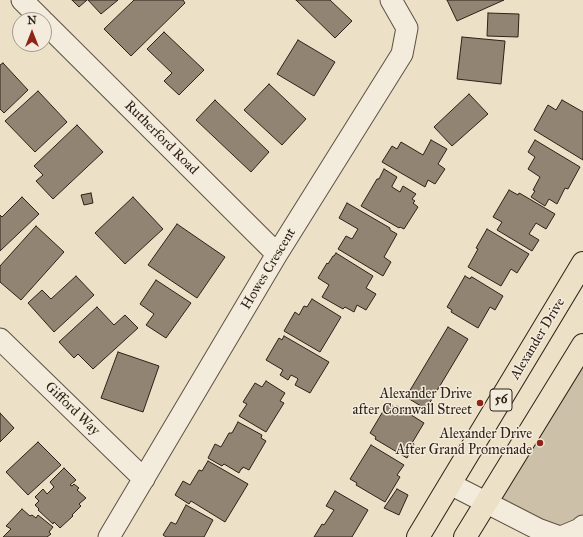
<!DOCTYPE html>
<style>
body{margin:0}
#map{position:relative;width:583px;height:537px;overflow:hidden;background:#ece0c7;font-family:"IM FELL Great Primer",serif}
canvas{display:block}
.north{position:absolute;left:12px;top:12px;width:40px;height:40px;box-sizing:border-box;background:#f3ebdb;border:1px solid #a49a8d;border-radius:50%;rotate:0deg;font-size:11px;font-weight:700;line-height:16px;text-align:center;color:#2e2118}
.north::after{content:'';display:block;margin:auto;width:14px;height:18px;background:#8f2418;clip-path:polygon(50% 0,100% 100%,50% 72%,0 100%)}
</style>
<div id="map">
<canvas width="583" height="537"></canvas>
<div class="north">N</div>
</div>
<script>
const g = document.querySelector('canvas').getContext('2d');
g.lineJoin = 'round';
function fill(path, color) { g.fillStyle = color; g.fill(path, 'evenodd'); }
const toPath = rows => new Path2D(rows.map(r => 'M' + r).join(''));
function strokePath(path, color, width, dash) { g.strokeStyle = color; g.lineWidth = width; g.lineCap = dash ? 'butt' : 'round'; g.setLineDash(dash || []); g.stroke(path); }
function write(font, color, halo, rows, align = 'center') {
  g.font = font + ' "IM FELL Great Primer",serif'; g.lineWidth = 3; g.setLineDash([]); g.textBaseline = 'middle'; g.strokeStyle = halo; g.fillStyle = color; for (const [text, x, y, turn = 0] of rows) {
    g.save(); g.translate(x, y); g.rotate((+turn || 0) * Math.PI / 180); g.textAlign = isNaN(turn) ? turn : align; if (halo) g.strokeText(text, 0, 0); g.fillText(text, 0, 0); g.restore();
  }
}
fill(toPath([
 [583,345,583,526,562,537,487,502]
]), '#ccc0a9');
const building = toPath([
 [72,0,87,0,79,7,72,0],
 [88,0,118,0,101,14,88,0],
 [134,0,183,0,185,3,131,56,104,29,134,0],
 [296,0,330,0,352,21,335,38,296,0],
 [447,0,504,0,457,21,447,0],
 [488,13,519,14,518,37,487,36,488,13],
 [164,32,204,70,179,95,164,81,172,73,147,49,164,32],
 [462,37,505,41,501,84,457,79,462,37],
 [298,40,335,62,314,96,277,74,298,40],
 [3,63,28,90,4,113,0,109,0,65,3,63],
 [269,84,306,119,282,145,244,110,269,84],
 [38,91,67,122,35,152,5,121,38,91],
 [469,94,488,114,452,146,434,127,469,94],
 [215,100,269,152,251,172,196,120,215,100],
 [562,100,583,112,583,160,534,130,548,105,556,110,562,100],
 [77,125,103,152,53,199,36,181,43,175,34,166,77,125],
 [431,140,447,149,438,164,445,169,435,184,428,180,425,187,382,162,392,146,397,149,401,142,423,155,431,140],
 [535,140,580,167,568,189,565,188,557,204,549,199,545,206,531,197,535,191,533,190,540,177,528,169,535,157,528,152,535,140],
 [384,169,397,177,392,186,392,187,400,192,403,186,416,194,412,199,415,201,413,203,418,207,404,229,400,227,399,228,361,206,377,179,379,179,384,169],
 [509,190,518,195,519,193,521,194,555,214,546,229,536,223,529,234,539,240,532,251,497,230,502,222,493,217,509,190],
 [91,193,93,203,84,205,81,195,91,193],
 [22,197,39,214,0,251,0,215,2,217,22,197],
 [133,197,163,229,125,264,95,233,133,197],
 [347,203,390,228,390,230,397,234,384,257,391,262,383,276,338,249,346,236,352,239,358,229,339,218,347,203],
 [177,224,225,257,197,298,148,265,177,224],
 [36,226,64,252,21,300,0,282,0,266,36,226],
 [487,229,529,254,517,273,511,269,501,286,468,267,478,249,476,248,487,229],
 [336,253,373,276,366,288,376,294,366,310,357,305,354,312,345,307,343,309,322,297,329,285,318,278,327,263,328,264,333,256,334,256,336,253],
 [76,276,94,295,54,332,28,303,42,290,51,299,76,276],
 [465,276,470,279,471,277,472,277,503,296,495,310,490,307,478,328,451,312,452,310,447,307,465,276],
 [156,280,191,303,166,338,146,325,154,314,140,304,156,280],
 [312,299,341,317,320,352,284,331,295,312,299,315,304,306,307,307,312,299],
 [97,307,114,325,125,315,138,328,93,369,78,354,74,358,59,342,97,307],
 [448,327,468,339,426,409,406,397,448,327],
 [284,336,329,362,310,393,295,385,298,379,297,378,291,375,288,380,280,375,283,370,266,360,279,338,282,340,284,336],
 [118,352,159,366,143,412,101,398,118,352],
 [266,381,285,393,280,401,284,403,266,432,239,416,247,404,243,402,255,383,262,387,266,381],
 [388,403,394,407,397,406,424,423,412,443,414,444,407,458,375,439,376,437,370,433,388,403],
 [0,413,14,428,0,442,0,413],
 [238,422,262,435,261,438,266,441,249,470,243,467,242,469,241,469,239,473,224,464,222,466,208,458,215,444,221,447,229,433,232,433,238,422],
 [38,442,61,465,28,495,6,472,38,442],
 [371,445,404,465,397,475,400,477,385,502,356,485,357,483,350,479,371,445],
 [208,461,248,484,225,522,191,501,189,504,175,495,183,481,190,485,199,470,202,471,208,461],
 [64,468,76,480,70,485,72,486,74,484,79,488,77,490,86,498,79,504,81,506,72,515,73,516,60,528,54,522,53,524,38,510,39,509,35,505,39,501,35,497,43,489,47,494,54,487,50,482,64,468],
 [397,489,408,495,399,515,384,508,397,489],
 [335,491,368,510,352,537,314,537,322,524,324,525,334,510,326,506,335,491],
 [186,505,213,520,204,537,166,537,163,535,171,522,175,524,176,524,186,505],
 [22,509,30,516,32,515,36,518,38,515,53,527,49,532,51,534,47,537,3,537,11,529,6,526,22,509]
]);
fill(building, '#918473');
strokePath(building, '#2e2118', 1);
const minor = toPath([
 [22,0,42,20],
 [44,22,277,254],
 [0,339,144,479],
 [450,484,538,529,560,537],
 [109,537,277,254,402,54,407,28,391,0],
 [561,537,580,529,583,526]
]);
const primary = toPath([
 [418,537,583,263],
 [465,537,583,345]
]);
strokePath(minor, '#5e5144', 23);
strokePath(primary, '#2e2118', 24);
strokePath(minor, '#f3ebdb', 21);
strokePath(primary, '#ece0c7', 22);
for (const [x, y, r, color] of [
 [480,403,4,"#8f2418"],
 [540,443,4,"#8f2418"]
]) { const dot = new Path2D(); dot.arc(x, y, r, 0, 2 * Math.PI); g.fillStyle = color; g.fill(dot); strokePath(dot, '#f3ebdb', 1.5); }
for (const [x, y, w] of [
 [501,400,22]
]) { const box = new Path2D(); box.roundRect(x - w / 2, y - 11, w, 22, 3); g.fillStyle = '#f3ebdb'; g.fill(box); strokePath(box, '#2e2118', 1); }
write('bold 13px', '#2e2118', null, [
 ["56",501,400]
]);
write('14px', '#2e2118', '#f3ebdb', [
 ["Rutherford Road",161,138,45],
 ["Howes Crescent",269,269,-59],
 ["Alexander Drive",538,339,-59],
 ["Gifford Way",72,409,44]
]);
write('14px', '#2e2118', '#f3ebdb', [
 ["Alexander Drive",472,395],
 ["after Cornwall Street",472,411],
 ["Alexander Drive",532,435],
 ["After Grand Promenade",532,451]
], 'right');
</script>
